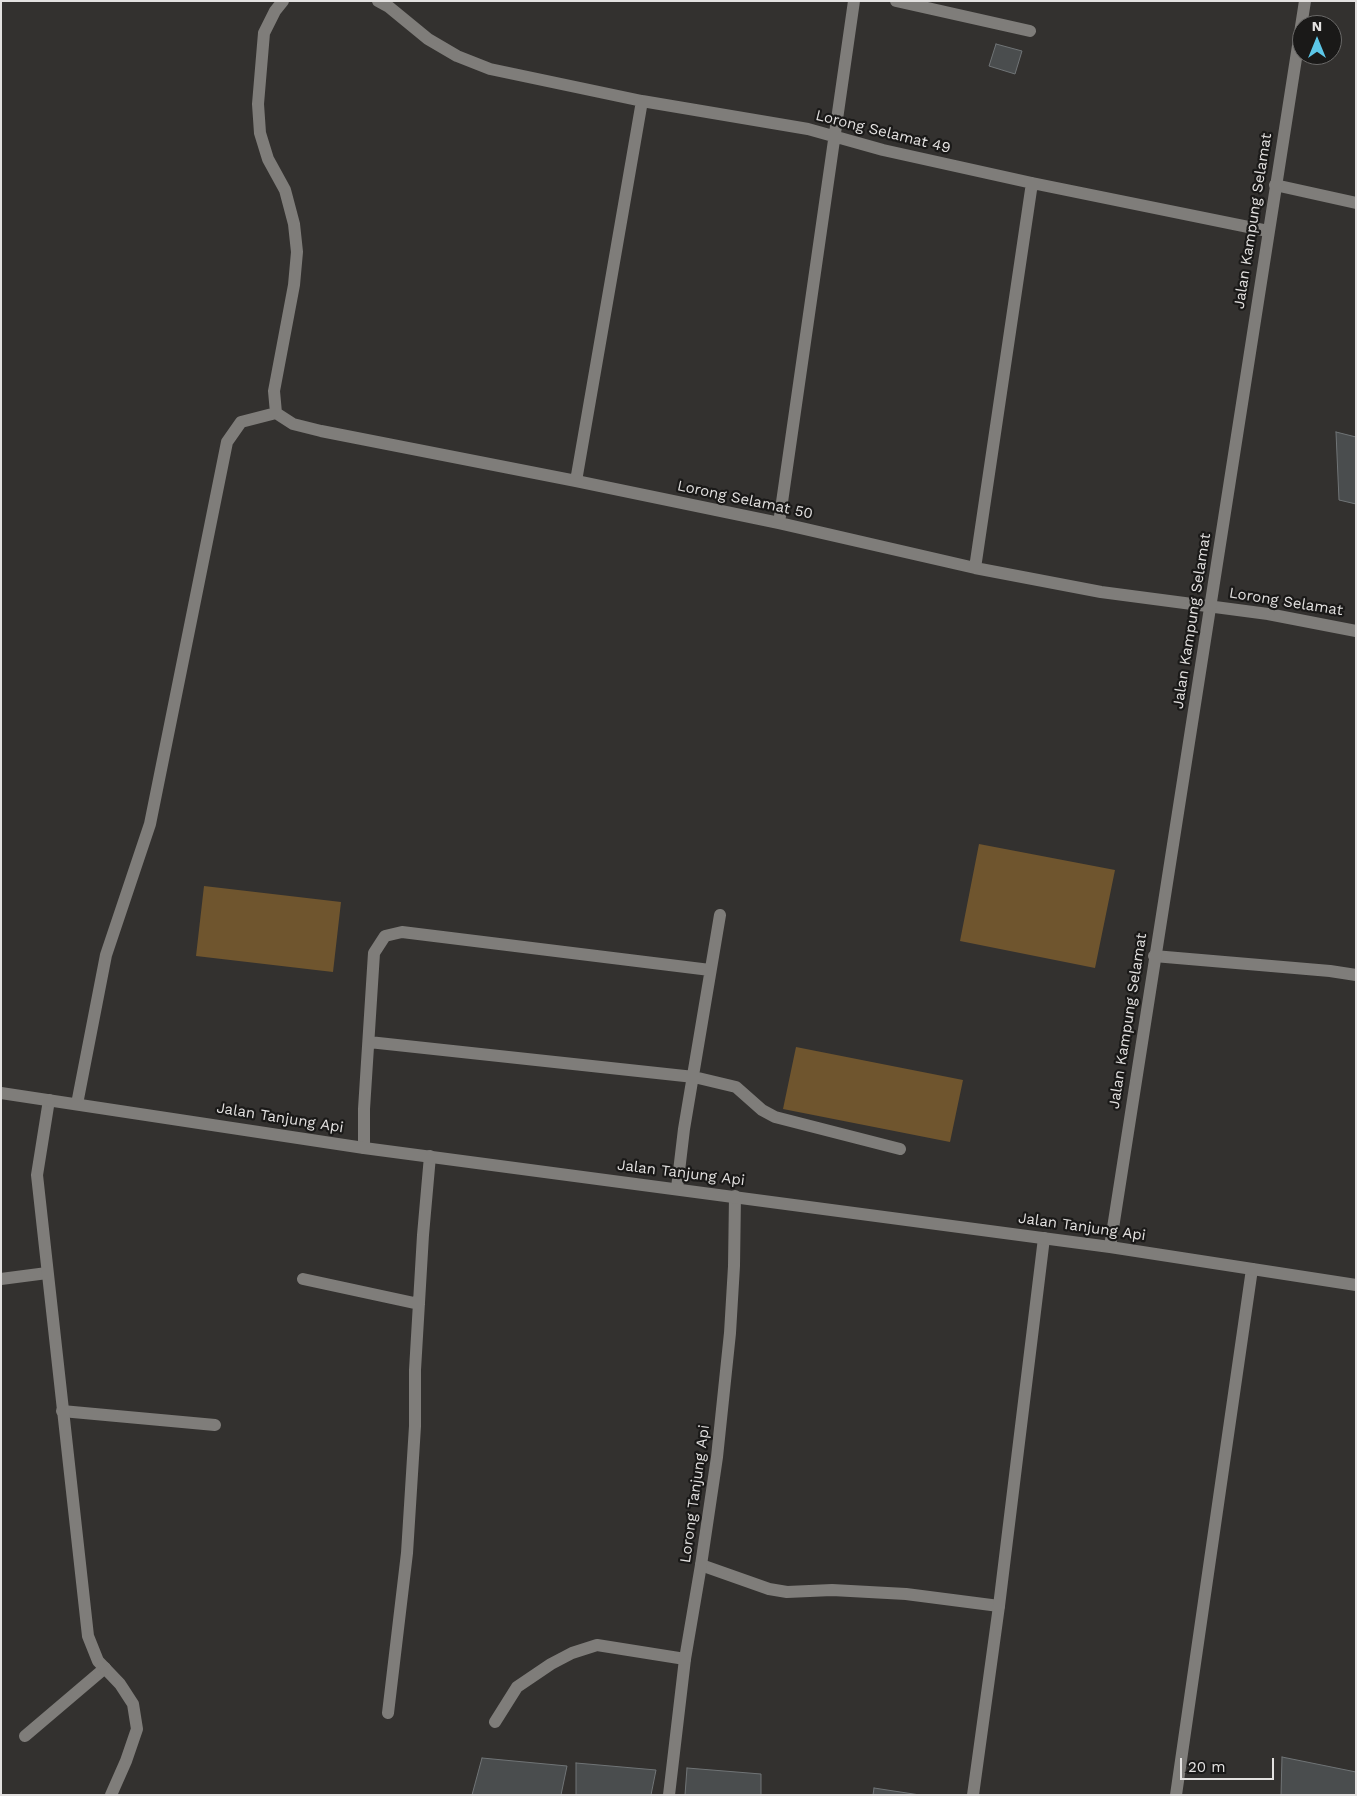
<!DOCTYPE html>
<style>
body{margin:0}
#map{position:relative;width:1357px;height:1796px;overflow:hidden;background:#33312f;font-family:"Work Sans",sans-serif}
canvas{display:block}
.frame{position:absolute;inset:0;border:2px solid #e3e1e0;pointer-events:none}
.north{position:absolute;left:1292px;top:15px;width:50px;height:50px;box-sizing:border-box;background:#1a1918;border:1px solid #6a6968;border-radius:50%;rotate:0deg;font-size:14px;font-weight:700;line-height:20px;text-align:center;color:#e3e1e0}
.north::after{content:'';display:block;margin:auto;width:18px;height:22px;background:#5cc7e8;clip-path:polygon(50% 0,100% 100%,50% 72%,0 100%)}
.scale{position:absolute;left:1180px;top:1758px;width:94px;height:22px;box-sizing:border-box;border:2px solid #e3e1e0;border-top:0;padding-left:6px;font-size:15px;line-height:18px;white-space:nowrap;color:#e3e1e0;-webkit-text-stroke:4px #1a1918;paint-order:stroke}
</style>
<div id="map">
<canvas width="1357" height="1796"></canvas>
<div class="frame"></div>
<div class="north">N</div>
<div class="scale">20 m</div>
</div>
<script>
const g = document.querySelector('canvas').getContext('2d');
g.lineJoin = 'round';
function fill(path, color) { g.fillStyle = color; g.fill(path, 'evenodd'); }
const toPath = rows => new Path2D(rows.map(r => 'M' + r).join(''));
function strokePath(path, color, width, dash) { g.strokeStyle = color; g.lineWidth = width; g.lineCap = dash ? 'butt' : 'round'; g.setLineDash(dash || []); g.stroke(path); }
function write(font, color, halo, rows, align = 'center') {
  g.font = font + ' "Work Sans",sans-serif'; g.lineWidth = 4.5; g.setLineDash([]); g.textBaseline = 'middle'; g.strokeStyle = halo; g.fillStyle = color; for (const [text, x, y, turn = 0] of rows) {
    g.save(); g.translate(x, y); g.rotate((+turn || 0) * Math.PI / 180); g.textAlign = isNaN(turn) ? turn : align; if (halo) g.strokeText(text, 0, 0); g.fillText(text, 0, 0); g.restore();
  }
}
fill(toPath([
 [979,844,1115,870,1095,968,960,941],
 [204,886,341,902,333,972,196,956],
 [796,1047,963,1080,950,1142,783,1109]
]), '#6f552e');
const building = toPath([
 [996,44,1022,51,1015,74,989,66,996,44],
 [1336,432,1356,437,1356,504,1339,500,1336,432],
 [1282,1757,1356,1772,1356,1795,1281,1795,1282,1757],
 [482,1758,567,1766,561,1795,472,1795,482,1758],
 [576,1763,656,1770,651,1795,576,1795,576,1763],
 [687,1768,761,1774,761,1795,685,1795,687,1768],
 [874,1788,920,1795,873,1795,874,1788]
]);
fill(building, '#4a4d4e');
strokePath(building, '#707476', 1);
strokePath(toPath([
 [1154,956,1330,971,1356,975],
 [369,1042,694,1077,736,1087,762,1110,775,1117,900,1149],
 [364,1148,364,1109,374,953,385,936,402,932,710,970],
 [677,1188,684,1129,720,915],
 [1,1279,47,1273],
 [62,1411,215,1425],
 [701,1565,769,1589,787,1592,832,1590,906,1594,999,1606],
 [495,1722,517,1687,551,1664,572,1653,597,1645,685,1659],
 [25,1736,105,1668]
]), '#7f7d7a', 12);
strokePath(toPath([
 [378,1,389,7,428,39,457,56,490,69,642,101,808,129,883,150,1032,183,1268,231],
 [896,1,1030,31],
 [1275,185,1356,203],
 [276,413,293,424,321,431,576,481,779,523,975,568,1101,592,1268,614,1356,631],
 [276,413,274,391,294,285,297,252,294,224,285,190,268,159,260,133,258,104,264,33,275,11,283,1],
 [576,481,642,101],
 [779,523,854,1],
 [975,568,1032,183],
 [49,1100,37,1175,88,1636,98,1661,120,1684,133,1704,137,1729,126,1761,111,1795],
 [77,1104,106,955,150,824,227,442,241,422,276,413],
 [303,1279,419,1304],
 [388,1713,407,1553,415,1426,415,1370,423,1235,430,1156],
 [669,1795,685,1659,701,1565,717,1457,730,1333,734,1266,735,1196],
 [973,1795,999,1606,1044,1238],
 [1176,1795,1252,1269]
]), '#7f7d7a', 12);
strokePath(toPath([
 [1,1093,364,1148,1110,1247,1356,1285],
 [1110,1247,1305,1]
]), '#7f7d7a', 12);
write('15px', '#e3e1e0', '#1a1918', [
 ["Lorong Selamat 49",883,132,14],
 ["Jalan Kampung Selamat",1253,221,-81],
 ["Lorong Selamat 50",745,500,12],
 ["Lorong Selamat",1286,602,9],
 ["Jalan Kampung Selamat",1192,621,-81],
 ["Jalan Kampung Selamat",1128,1021,-81],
 ["Jalan Tanjung Api",280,1118,9],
 ["Jalan Tanjung Api",681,1173,7],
 ["Jalan Tanjung Api",1082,1227,8],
 ["Lorong Tanjung Api",695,1494,-82]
]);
</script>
